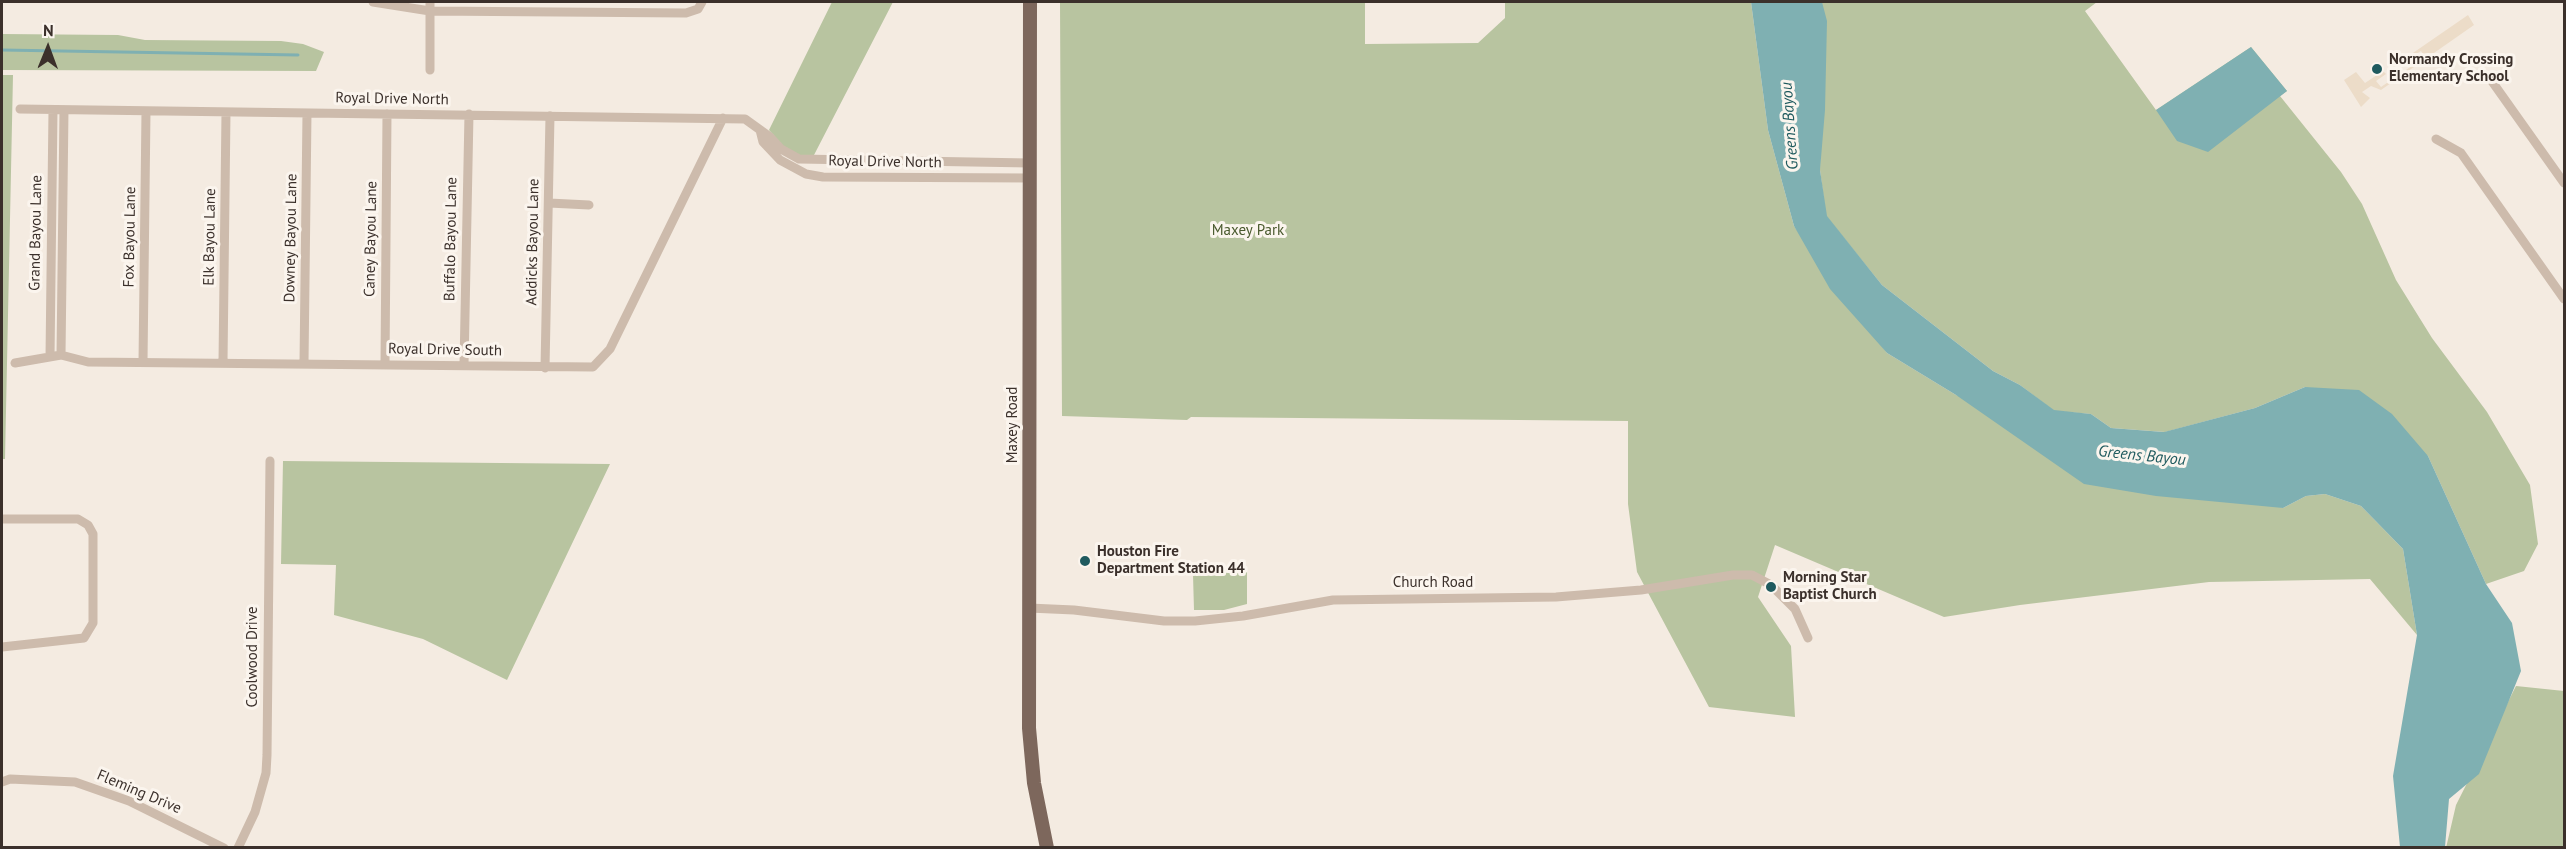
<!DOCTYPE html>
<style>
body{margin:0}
#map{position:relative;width:2566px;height:849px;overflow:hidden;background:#f4ebe1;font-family:"PT Sans",sans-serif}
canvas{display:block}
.frame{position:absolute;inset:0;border:3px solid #3b302b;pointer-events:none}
.north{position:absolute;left:18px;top:18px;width:60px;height:60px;-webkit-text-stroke:4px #fbf5ee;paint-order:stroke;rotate:1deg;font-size:16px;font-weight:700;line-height:24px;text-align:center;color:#3b302b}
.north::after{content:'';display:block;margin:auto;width:21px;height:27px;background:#3b302b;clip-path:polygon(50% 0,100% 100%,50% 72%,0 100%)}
</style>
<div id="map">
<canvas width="2566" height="849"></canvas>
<div class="frame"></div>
<div class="north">N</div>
</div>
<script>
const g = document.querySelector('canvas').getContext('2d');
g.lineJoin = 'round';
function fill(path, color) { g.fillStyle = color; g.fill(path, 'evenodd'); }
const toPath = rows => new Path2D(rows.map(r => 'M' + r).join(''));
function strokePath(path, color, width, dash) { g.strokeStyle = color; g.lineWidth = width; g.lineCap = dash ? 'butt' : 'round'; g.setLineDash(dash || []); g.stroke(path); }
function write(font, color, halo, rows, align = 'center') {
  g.font = font + ' "PT Sans",sans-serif'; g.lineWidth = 6; g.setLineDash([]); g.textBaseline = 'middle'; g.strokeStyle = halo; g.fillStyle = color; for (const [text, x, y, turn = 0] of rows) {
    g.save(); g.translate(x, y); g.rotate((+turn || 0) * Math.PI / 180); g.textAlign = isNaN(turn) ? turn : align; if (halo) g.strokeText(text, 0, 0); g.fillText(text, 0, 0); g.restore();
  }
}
fill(toPath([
 [832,2,893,2,814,155,798,155,784,147,769,130],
 [1060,2,1365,2,1365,44,1478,43,1505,18,1505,2,1751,2,1768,130,1794,226,1887,353,1956,395,2283,508,2306,496,2325,494,2361,506,2403,549,2417,635,2370,579,2209,582,2020,605,1944,617,1775,545,1758,597,1791,646,1795,717,1709,707,1637,572,1628,504,1628,421,1191,417,1187,420,1062,416],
 [1822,2,2097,2,2085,11,2156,110,2251,47,2287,91,2280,96,2341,172,2362,204,2396,280,2432,338,2487,412,2530,485,2538,544,2524,571,2486,584,2428,456,2305,387,2255,408,2165,432,2111,428,2091,414,2054,411,2020,385,1993,371,1882,285,1826,216,1820,170],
 [2,34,118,35,145,40,281,41,303,44,324,52,316,71,2,70],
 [2,75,13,75,5,459,2,459],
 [283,461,610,464,507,680,423,639,334,615,336,565,281,564],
 [1247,571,1247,604,1224,610,1194,610,1193,575],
 [2516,686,2564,691,2564,847,2446,848,2456,805]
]), '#b8c4a0');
fill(toPath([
 [2468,15,2474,25,2381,90,2371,86,2362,92,2370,98,2361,107,2344,80,2356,72,2365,83,2383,71,2386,74,2376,81,2381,87,2425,57,2421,51,2411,57,2410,55]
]), '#ecdcc8');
fill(toPath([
 [1751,2,1822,2,1827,21,1825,110,1820,170,1827,216,1882,285,1993,371,2020,385,2054,410,2091,414,2111,428,2164,432,2255,408,2305,387,2359,390,2392,414,2428,456,2486,584,2512,623,2521,671,2479,774,2449,799,2445,847,2400,847,2393,776,2417,635,2403,549,2361,506,2325,494,2306,496,2283,508,2156,496,2084,484,1956,395,1887,353,1830,289,1794,226,1768,130],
 [2251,47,2287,91,2208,152,2177,141,2156,110]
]), '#7fb0b2');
strokePath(toPath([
 [2,50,298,55]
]), '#7fb0b2', 3);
strokePath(toPath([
 [373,2,430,11,686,13,698,9,702,2],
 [430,2,430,70],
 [2491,80,2564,183],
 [20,109,745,119,770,137,781,149,799,159,1030,163],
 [760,130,763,142,780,160,806,174,823,177,1030,178],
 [2436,139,2461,153,2564,299],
 [549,203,589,205],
 [61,355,64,110],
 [50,357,53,110],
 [143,362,146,111],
 [223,362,226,112],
 [15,363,61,355,88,362,593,367,610,349,723,118],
 [304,363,307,113],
 [385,364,387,114],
 [464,365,469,114],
 [545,368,550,116],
 [2,519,78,519,88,525,93,534,93,623,84,638,2,647],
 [1029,608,1074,610,1164,621,1195,621,1243,616,1333,600,1556,597,1641,590,1733,575,1752,575,1771,585,1795,609,1808,638],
 [2,782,10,779,75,782,129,801,224,848],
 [238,848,255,812,266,773,267,755,270,461]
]), '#cdbbac', 9);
strokePath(toPath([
 [1030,2,1029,728,1034,783,1047,848]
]), '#7d675c', 14);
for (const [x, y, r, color] of [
 [2377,69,6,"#1f5a5e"],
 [1085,561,6,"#1f5a5e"],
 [1771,587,6,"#1f5a5e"]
]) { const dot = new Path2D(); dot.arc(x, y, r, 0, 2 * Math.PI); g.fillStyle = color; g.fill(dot); strokePath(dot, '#fbf5ee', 2); }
write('bold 15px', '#3b302b', '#fbf5ee', [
 ["Normandy Crossing",2389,60],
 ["Elementary School",2389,77],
 ["Houston Fire",1097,552],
 ["Department Station 44",1097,569],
 ["Morning Star",1783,578],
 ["Baptist Church",1783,595]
], 'left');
write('15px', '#3b302b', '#fbf5ee', [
 ["Royal Drive North",392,99,1],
 ["Royal Drive North",885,162,1],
 ["Grand Bayou Lane",36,233,-89],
 ["Fox Bayou Lane",130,237,-89],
 ["Elk Bayou Lane",210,237,-89],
 ["Downey Bayou Lane",291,238,-89],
 ["Caney Bayou Lane",371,239,-89],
 ["Buffalo Bayou Lane",451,239,-89],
 ["Addicks Bayou Lane",533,242,-89],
 ["Royal Drive South",445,350,1],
 ["Maxey Road",1013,425,-90],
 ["Church Road",1433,583],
 ["Coolwood Drive",253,657,-90],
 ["Fleming Drive",139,792,23]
]);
write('15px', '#4a5a2e', '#fbf5ee', [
 ["Maxey Park",1248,231]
]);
write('italic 16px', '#1f5a5e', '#fbf5ee', [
 ["Greens Bayou",1790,126,-94],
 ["Greens Bayou",2142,456,6]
]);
</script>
